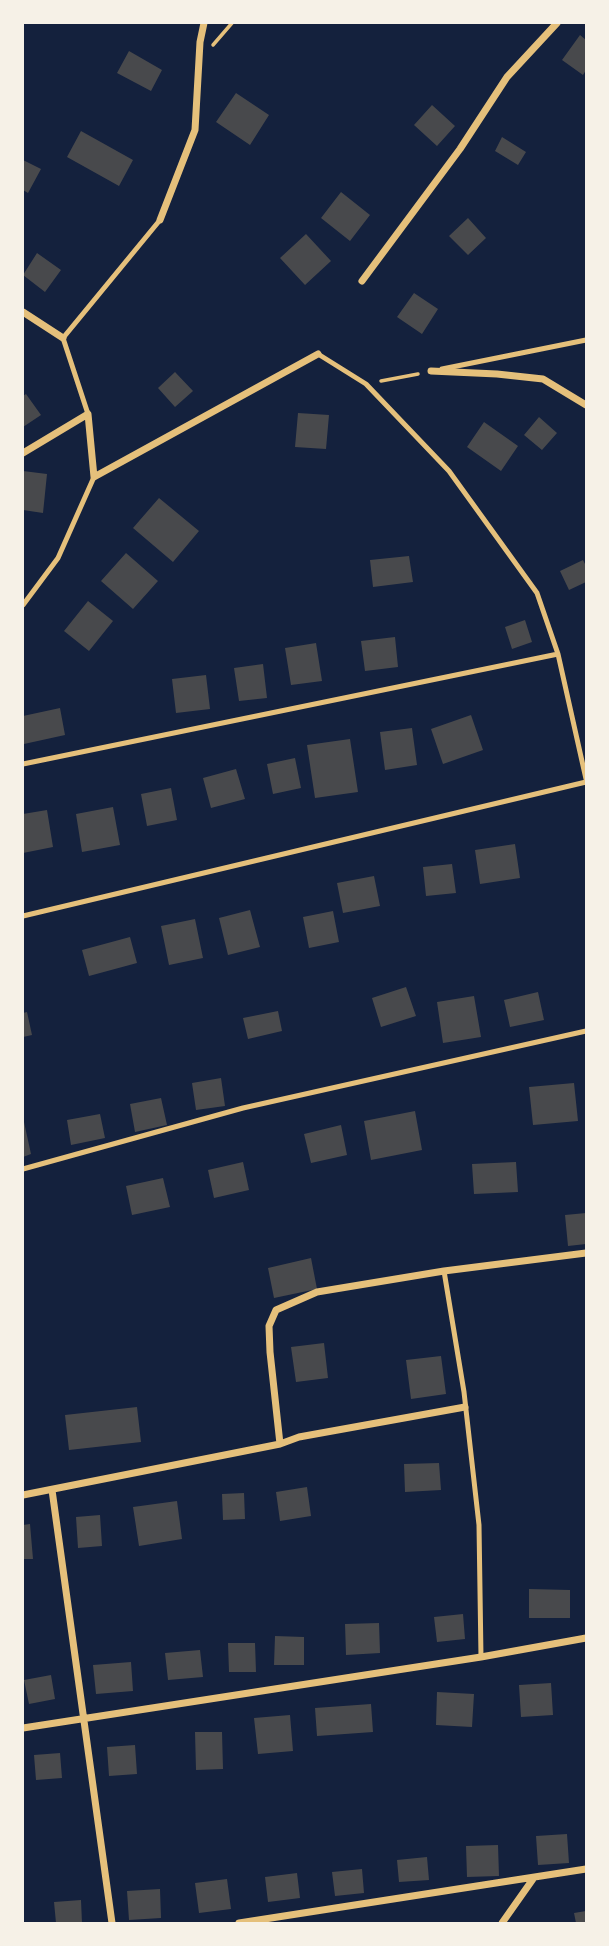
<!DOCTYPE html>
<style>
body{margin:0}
#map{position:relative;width:609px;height:1946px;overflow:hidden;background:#14213d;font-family:"Work Sans",sans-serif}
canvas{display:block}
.frame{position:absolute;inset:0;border:24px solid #f6f1e7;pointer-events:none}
</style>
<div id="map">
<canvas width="609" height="1946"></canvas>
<div class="frame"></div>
</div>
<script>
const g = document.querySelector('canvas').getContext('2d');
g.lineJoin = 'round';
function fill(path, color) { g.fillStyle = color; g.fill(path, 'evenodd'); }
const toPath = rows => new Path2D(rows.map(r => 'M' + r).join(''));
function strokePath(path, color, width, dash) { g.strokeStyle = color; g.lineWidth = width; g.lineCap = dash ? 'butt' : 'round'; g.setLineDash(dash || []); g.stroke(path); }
fill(toPath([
 [580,35,586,40,586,70,583,75,562,60],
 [129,51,162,70,151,91,117,73],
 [236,93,269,115,250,145,216,122],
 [432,105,455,126,437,146,414,125],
 [81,131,133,160,119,186,67,157],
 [502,137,526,152,518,165,495,151],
 [23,160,41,169,28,193,23,190],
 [341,192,370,215,350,241,321,218],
 [468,218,486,238,468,255,449,236],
 [306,234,331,261,305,285,280,258],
 [37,253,61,270,45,292,23,275],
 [414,293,438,309,422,334,397,317],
 [175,372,193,391,175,407,158,388],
 [26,394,41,415,23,427,23,396],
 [298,413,329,415,326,449,295,447],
 [539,417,557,433,542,450,524,435],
 [484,422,518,446,501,471,467,447],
 [23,471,47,474,43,513,23,510],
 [159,498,199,531,173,562,133,528],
 [126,553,158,581,133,609,101,581],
 [409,556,413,582,373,587,370,560],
 [583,560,586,566,586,582,569,590,560,571],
 [88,601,113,621,89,651,64,631],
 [525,620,532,642,512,649,505,627],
 [395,637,398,667,365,671,361,641],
 [316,643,322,681,291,685,285,648],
 [263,664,267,698,239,701,234,668],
 [206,675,210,709,176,713,172,679],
 [60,708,65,735,24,744,23,716],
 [471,715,483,750,443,764,431,729],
 [412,728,417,765,385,770,380,732],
 [350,739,358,792,315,798,307,745],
 [295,758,301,788,273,794,267,764],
 [236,769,245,799,211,808,203,778],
 [171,788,177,820,147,826,141,794],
 [113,807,120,845,82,852,76,814],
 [47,810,53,847,23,853,23,814],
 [515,844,520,878,480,884,475,850],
 [452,864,456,893,426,896,423,867],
 [374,876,380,906,343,913,337,883],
 [250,910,260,947,228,955,219,918],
 [333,911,339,942,309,948,303,917],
 [195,919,203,958,169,965,161,926],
 [130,937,137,963,89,976,82,950],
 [406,987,416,1016,381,1027,372,998],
 [538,992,544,1020,510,1027,504,1000],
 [474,996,481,1037,443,1043,437,1002],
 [278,1011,282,1031,248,1039,243,1018],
 [27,1012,32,1035,23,1037,23,1013],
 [221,1078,225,1106,196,1110,192,1083],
 [574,1083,578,1121,533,1125,529,1087],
 [161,1098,167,1125,135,1132,130,1104],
 [415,1111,422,1150,371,1160,364,1121],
 [100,1114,105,1138,71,1145,67,1120],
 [24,1122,31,1154,23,1157,23,1123],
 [341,1125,347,1155,311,1163,304,1134],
 [243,1162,249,1190,214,1198,208,1170],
 [516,1162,518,1192,474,1194,472,1164],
 [163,1178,170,1207,132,1215,126,1186],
 [586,1213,586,1244,568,1246,565,1215],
 [311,1258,317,1289,274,1298,268,1268],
 [324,1343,328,1378,296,1382,291,1347],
 [441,1356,446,1394,411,1399,406,1360],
 [137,1407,141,1442,69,1450,65,1415],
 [439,1463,441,1490,405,1492,404,1464],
 [307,1487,311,1516,280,1521,276,1492],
 [244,1493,245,1519,223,1520,222,1494],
 [177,1501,182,1539,139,1546,133,1507],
 [100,1515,102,1546,78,1548,76,1517],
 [30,1524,33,1559,23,1559,23,1525],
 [529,1589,570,1590,570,1618,529,1618],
 [463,1614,465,1639,437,1642,434,1617],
 [379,1623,380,1653,346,1655,345,1624],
 [275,1636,304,1637,304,1665,274,1665],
 [228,1643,255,1643,256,1672,229,1672],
 [200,1650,203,1677,168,1680,165,1653],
 [131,1662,133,1691,96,1694,93,1665],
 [51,1675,55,1699,29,1704,24,1680],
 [551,1683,553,1715,521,1717,519,1685],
 [437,1692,474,1694,472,1727,436,1725],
 [371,1704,373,1732,317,1736,315,1708],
 [290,1715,293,1751,258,1754,254,1718],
 [195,1732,222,1732,223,1769,196,1770],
 [135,1745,137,1774,109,1776,107,1747],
 [60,1753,62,1778,36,1780,34,1755],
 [567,1834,569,1863,538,1865,536,1836],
 [498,1845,499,1876,467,1877,466,1846],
 [427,1857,429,1880,399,1882,397,1860],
 [362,1869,364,1893,335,1896,332,1872],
 [297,1873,300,1898,268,1902,265,1877],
 [227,1879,231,1909,199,1913,195,1883],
 [160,1889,161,1918,129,1920,127,1891],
 [81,1900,82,1923,56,1923,54,1902],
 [586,1911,586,1923,576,1923,574,1913]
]), '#48494c');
strokePath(toPath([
 [213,45,232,23],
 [381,381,418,374]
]), '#e5c07b', 3.5);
strokePath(toPath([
 [318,354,366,384,449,471,537,593,558,654,586,779],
 [442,369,586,340],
 [88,414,63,338,160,220],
 [23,605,58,558,94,477],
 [23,764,558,654],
 [23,916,586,782],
 [23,1169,243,1108,586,1031],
 [444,1271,464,1392,479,1525,481,1657]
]), '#e5c07b', 5);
strokePath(toPath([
 [160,220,195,130,200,42,204,23],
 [362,281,460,149,507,77,557,23],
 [23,312,63,338],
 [431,371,497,374,543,379,586,405],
 [23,453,88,414,94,477,318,354],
 [280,1444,270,1352,269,1326,276,1310,317,1292,444,1271,586,1253],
 [52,1490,112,1923],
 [23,1495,280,1444,299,1437,465,1407],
 [23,1728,481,1657,586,1638],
 [239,1923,586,1869],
 [502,1923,533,1879]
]), '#e5c07b', 7);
</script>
